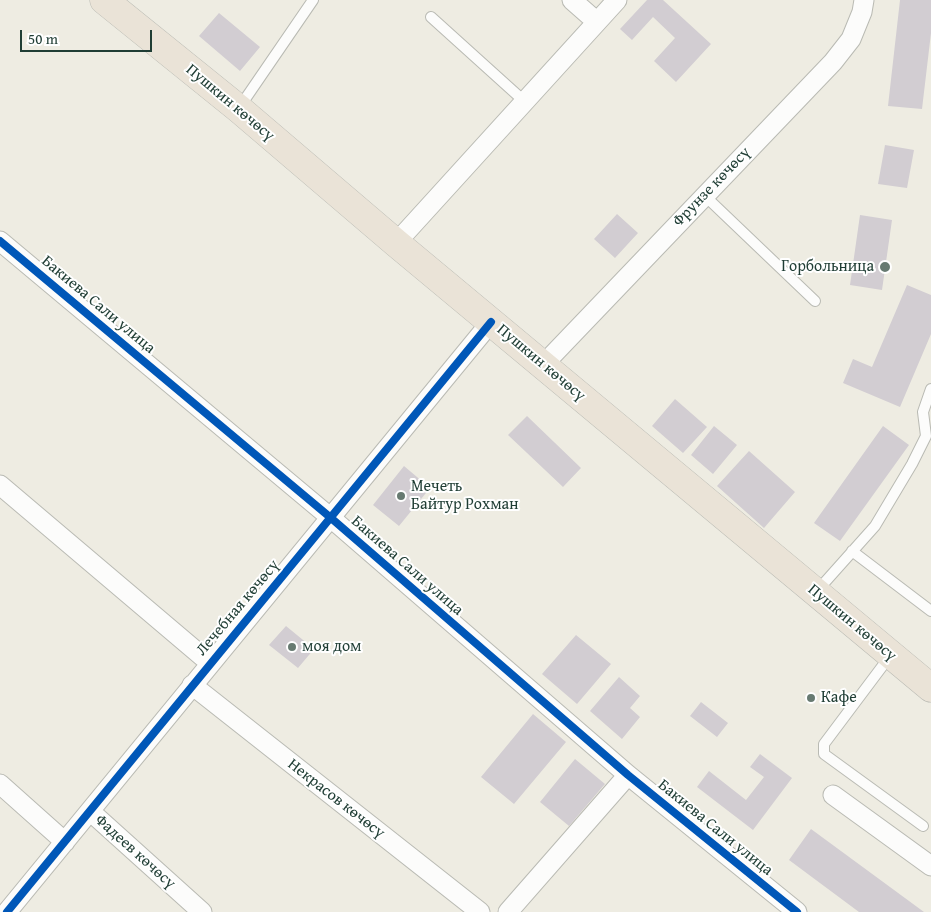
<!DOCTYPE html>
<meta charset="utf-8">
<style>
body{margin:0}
#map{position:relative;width:931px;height:912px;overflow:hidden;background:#eeece2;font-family:"Gentium Book Plus",serif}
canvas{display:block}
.scale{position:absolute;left:20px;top:30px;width:132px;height:22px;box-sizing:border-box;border:2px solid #1f3d34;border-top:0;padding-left:6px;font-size:15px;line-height:18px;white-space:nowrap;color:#1f3d34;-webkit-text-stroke:4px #fff;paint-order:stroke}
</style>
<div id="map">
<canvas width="931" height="912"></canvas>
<div class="scale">50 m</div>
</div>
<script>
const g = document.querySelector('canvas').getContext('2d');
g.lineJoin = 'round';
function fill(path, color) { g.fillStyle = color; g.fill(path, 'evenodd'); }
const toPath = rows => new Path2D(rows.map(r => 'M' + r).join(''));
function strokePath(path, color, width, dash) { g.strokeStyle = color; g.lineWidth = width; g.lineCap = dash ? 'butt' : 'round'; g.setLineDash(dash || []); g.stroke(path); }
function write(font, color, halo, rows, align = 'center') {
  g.font = font + ' "Gentium Book Plus",serif'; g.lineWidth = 4; g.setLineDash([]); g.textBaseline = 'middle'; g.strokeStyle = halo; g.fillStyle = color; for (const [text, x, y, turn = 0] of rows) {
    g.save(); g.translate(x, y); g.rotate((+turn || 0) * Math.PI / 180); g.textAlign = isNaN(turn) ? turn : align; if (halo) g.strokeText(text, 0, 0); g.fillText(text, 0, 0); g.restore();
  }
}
fill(toPath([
 [647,0,663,0,711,44,676,82,654,61,675,38,653,17,632,40,620,29],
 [900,0,931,0,931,33,922,109,888,106],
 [219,13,260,47,240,71,199,36],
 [885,145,914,150,907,188,878,184],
 [617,214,638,233,615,258,594,239],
 [860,215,892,220,882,290,850,285],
 [907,285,931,295,931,334,900,407,843,383,853,359,872,367],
 [675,399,707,427,683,453,652,426],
 [527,416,581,468,563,487,508,435],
 [714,426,737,445,713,474,691,455],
 [883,426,909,445,840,541,814,523],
 [749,451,795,492,764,528,717,486],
 [404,466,430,488,399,526,373,505],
 [286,626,314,649,298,668,269,645],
 [576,635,611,664,577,704,542,674],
 [619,677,640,696,630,708,640,717,622,739,590,711],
 [701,702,728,723,717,737,690,716],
 [533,714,566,742,514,804,481,777],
 [760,754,792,778,753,830,697,787,709,771,746,800,764,777,750,767],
 [575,759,605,784,569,826,540,802],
 [811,829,924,912,859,912,789,860]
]), '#d2cdd2');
const lane = toPath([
 [431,17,524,101],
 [239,108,313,0],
 [704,195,815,301],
 [852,551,931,611],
 [817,591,875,526,912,464,926,436,923,412,931,389],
 [890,656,824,744,824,754,923,826]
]);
const street = toPath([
 [572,0,597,22],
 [0,241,331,518,628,775,797,912],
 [396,243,617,0],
 [543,365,833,62,851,39,862,12,864,0],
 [0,485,210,663],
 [192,685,480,912],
 [0,784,65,842],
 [833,795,931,866],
 [91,812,202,912],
 [7,912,491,322],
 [508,912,628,775]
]);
const highway = toPath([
 [104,0,239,109,396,243,931,688]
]);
strokePath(lane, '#b9bab3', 12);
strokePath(street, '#b9bab3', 21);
strokePath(highway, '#b9bab3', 29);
strokePath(lane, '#fcfcfb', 10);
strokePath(street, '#fcfcfb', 19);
strokePath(highway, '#eae3d7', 28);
strokePath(toPath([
 [0,241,331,518,628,775,797,912],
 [7,912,491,322]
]), '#0057b8', 8);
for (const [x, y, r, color] of [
 [885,267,6,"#677a71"],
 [401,496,5,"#677a71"],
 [292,647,5,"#677a71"],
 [811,698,5,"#677a71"]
]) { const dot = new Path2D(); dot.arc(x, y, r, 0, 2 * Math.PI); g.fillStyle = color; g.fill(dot); strokePath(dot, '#fff', 2); }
write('16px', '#1f3d34', '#fff', [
 ["Пушкин көчөсү",230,103,40],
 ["Фрунзе көчөсү",712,187,-46],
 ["Бакиева Сали улица",98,305,40],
 ["Пушкин көчөсү",541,363,40],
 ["Бакиева Сали улица",407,566,41],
 ["Лечебная көчөсү",238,608,-50],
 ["Пушкин көчөсү",852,623,40],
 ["Некрасов көчөсү",336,799,38],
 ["Бакиева Сали улица",715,828,39],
 ["Фадеев көчөсү",135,852,42]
]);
write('16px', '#1f3d34', '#fff', [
 ["Горбольница",874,267,"right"],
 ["Мечеть",411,487],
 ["Байтур Рохман",411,505],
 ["моя дом",302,647],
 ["Кафе",821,698]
], 'left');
</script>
